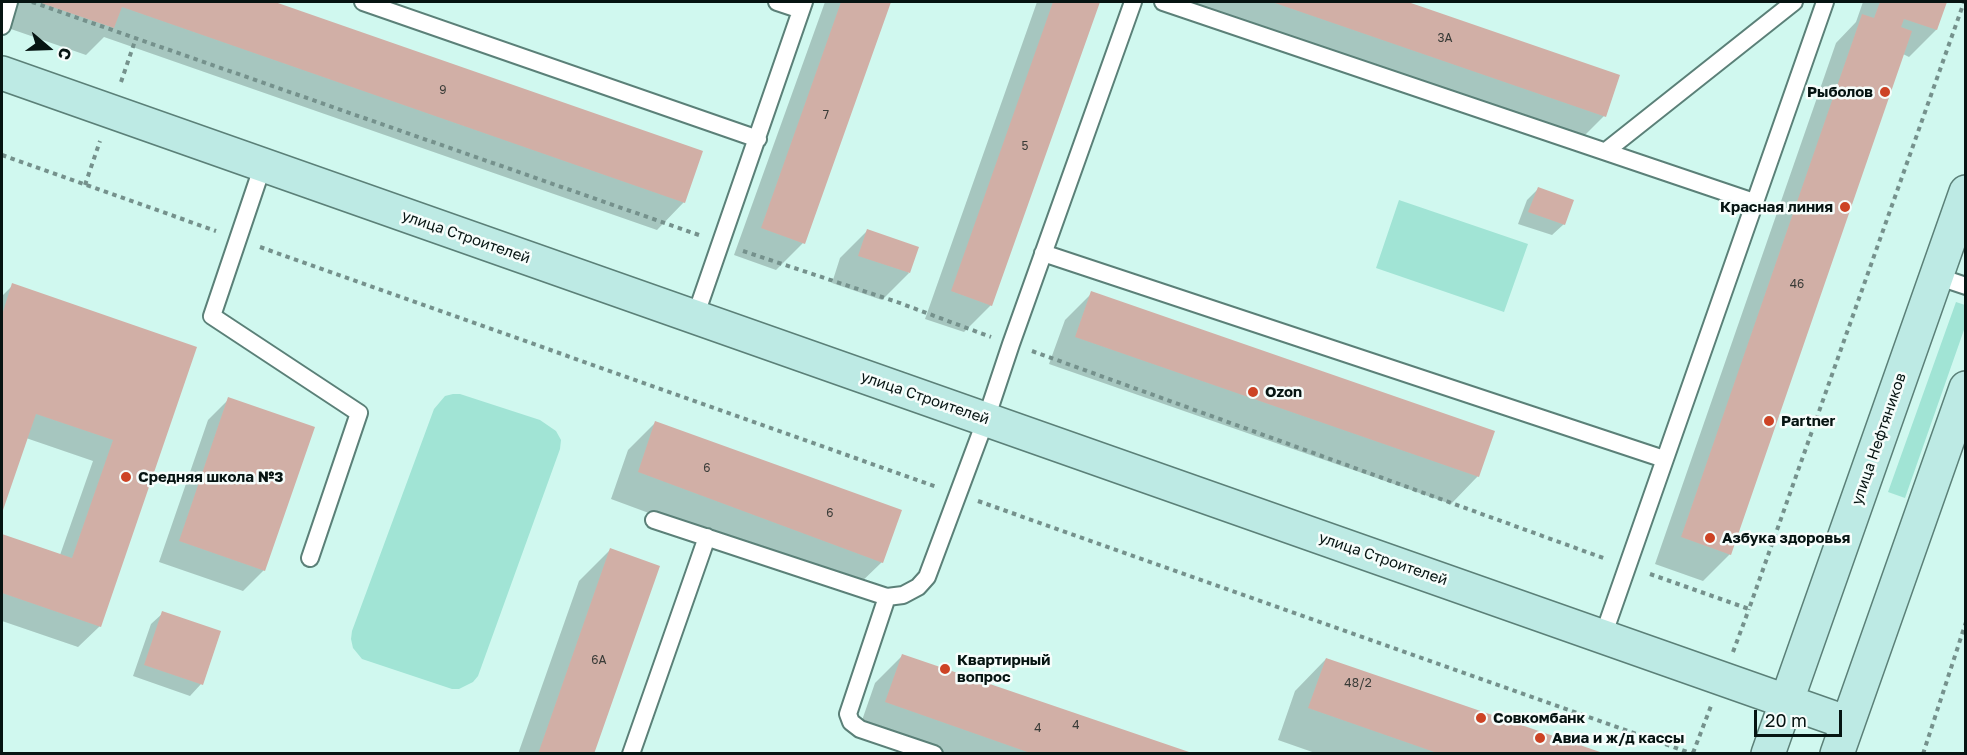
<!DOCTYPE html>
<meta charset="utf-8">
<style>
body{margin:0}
#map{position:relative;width:1967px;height:755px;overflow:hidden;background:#d0f8ef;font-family:"Golos Text",sans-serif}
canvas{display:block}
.frame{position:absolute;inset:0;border:3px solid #061412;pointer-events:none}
.north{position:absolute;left:18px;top:18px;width:60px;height:60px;-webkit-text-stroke:4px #f6fdfb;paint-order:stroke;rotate:109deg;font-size:16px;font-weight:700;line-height:24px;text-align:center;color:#061412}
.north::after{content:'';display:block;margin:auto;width:21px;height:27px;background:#061412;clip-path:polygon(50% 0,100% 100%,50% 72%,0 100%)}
.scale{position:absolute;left:1754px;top:710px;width:88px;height:27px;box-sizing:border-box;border:3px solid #061412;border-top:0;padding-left:8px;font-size:18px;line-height:21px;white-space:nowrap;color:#061412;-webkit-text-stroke:4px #f6fdfb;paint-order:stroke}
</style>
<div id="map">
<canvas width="1967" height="755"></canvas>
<div class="frame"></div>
<div class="north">С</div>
<div class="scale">20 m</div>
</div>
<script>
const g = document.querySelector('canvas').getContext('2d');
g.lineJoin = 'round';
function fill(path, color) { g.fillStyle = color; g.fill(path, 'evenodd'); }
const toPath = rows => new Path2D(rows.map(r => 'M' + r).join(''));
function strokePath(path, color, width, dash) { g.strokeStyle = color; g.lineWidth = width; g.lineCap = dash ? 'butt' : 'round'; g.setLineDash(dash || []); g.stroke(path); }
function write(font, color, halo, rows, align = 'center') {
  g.font = font + ' "Golos Text",sans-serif'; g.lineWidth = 5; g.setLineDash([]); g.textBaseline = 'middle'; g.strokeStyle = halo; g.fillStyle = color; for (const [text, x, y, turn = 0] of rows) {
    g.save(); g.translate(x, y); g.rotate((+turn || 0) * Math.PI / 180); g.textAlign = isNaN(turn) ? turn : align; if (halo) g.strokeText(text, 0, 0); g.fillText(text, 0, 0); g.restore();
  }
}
fill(toPath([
 [1399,200,1528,244,1504,312,1376,268],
 [1956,302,1965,305,1965,327,1905,498,1888,492],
 [453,394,460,394,540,420,556,431,561,440,560,449,478,676,473,682,459,689,452,689,362,659,353,648,351,639,352,631,434,409,445,396]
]), '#a1e4d5');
fill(toPath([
 [17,2,270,2,701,152,684,202,657,230,104,37,86,55,8,28],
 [825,2,889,2,803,243,776,270,734,255],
 [1037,2,1098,2,991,305,964,332,925,319],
 [1180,2,1404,2,1618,75,1604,116,1577,143],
 [1863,2,1946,2,1936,30,1909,57,1903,54,1730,554,1703,581,1655,564,1836,43,1856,22],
 [1538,189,1564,224,1552,235,1518,224,1527,200],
 [867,231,909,273,882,300,832,283,840,258],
 [13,285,195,348,100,626,78,647,2,621,2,535,60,555,93,461,26,438,2,509,2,296],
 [1092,293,1478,476,1451,504,1049,364,1065,320],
 [229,399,264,570,243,591,159,562,208,420],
 [655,423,882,562,854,589,611,499,628,450],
 [610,550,593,754,518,754,579,581],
 [163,613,201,684,190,696,133,676,151,624],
 [902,656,1189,754,929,754,859,729,875,683],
 [1326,659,1599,754,1318,754,1278,740,1295,691]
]), '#0003');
fill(toPath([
 [38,2,275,2,703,151,685,203,122,7,114,28],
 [841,2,891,2,805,244,761,228],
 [1053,2,1100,2,992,306,951,291],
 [1272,2,1408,2,1620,75,1606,117],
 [1880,2,1947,2,1937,30,1904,19,1901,27,1912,31,1731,555,1681,537,1862,14,1874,18],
 [1538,187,1574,200,1565,225,1528,212],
 [867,229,919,247,910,273,858,256],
 [12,283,197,347,101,627,2,593,2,534,72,558,113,440,36,414,2,513,2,315],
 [1091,291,1495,431,1479,477,1075,337],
 [228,397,315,427,265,571,179,541],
 [655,421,902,510,883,563,638,472],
 [610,548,660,566,594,754,538,754],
 [162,611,221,631,203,685,144,665],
 [902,654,1192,753,1192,754,1033,754,885,702],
 [1326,658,1603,753,1603,754,1440,754,1308,708]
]), '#d1afa6');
const lane = toPath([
 [363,2,758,139],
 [777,2,801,10],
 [1163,2,1754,202],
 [2,26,9,2],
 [1606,151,1794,2],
 [263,165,212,316,359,413,310,558],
 [1043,253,1664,459],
 [1936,276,1966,286],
 [695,317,804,2],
 [654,520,887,597,903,595,918,587,927,577,986,419,1011,344,1133,2],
 [887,597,848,714,851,722,860,729,934,754],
 [1603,636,1825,2],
 [631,754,707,537]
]);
const secondary = toPath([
 [2,73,1848,723],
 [1768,754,1966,192],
 [1837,754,1966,388]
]);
strokePath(lane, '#5b8078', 20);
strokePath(secondary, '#5b8078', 36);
strokePath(toPath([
 [32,2,699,235],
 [121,82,136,38],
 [2,155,216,231],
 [85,185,100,141],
 [260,247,937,487],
 [743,251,897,302,991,337],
 [1032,351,1606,559],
 [978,501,1693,754],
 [1650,574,1749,609,1964,2],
 [1733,652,1749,609],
 [1693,753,1711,706],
 [1923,754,1966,622]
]), '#75918c', 4, [4.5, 4.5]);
strokePath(lane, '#fff', 16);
strokePath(secondary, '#bdeae4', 33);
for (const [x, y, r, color] of [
 [1885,92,6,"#cd4325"],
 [1845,207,6,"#cd4325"],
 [1253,392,6,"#cd4325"],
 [1769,421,6,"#cd4325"],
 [126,477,6,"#cd4325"],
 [1710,538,6,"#cd4325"],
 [945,669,6,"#cd4325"],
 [1481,718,6,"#cd4325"],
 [1540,738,6,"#cd4325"]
]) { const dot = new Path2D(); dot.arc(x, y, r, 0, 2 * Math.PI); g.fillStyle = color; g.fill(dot); strokePath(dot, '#f6fdfb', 2); }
write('12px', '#393b37', null, [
 ["3А",1445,38],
 ["9",443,90],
 ["7",826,115],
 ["5",1025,146],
 ["46",1797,284],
 ["6",707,468],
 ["6",830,513],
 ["6А",599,660],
 ["48/2",1358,683],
 ["4",1076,725],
 ["4",1038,728]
]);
write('bold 15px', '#061412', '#f6fdfb', [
 ["Рыболов",1873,92,"right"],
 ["Красная линия",1833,207,"right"],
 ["Ozon",1265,392],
 ["Partner",1781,421],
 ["Средняя школа №3",138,477],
 ["Азбука здоровья",1722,538],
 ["Квартирный",957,660],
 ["вопрос",957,677],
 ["Совкомбанк",1493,718],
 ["Авиа и ж/д кассы",1552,738]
], 'left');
write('15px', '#061412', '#f6fdfb', [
 ["улица Строителей",466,237,19],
 ["улица Строителей",925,398,19],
 ["улица Нефтяников",1879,439,-71],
 ["улица Строителей",1383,559,19]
]);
</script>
